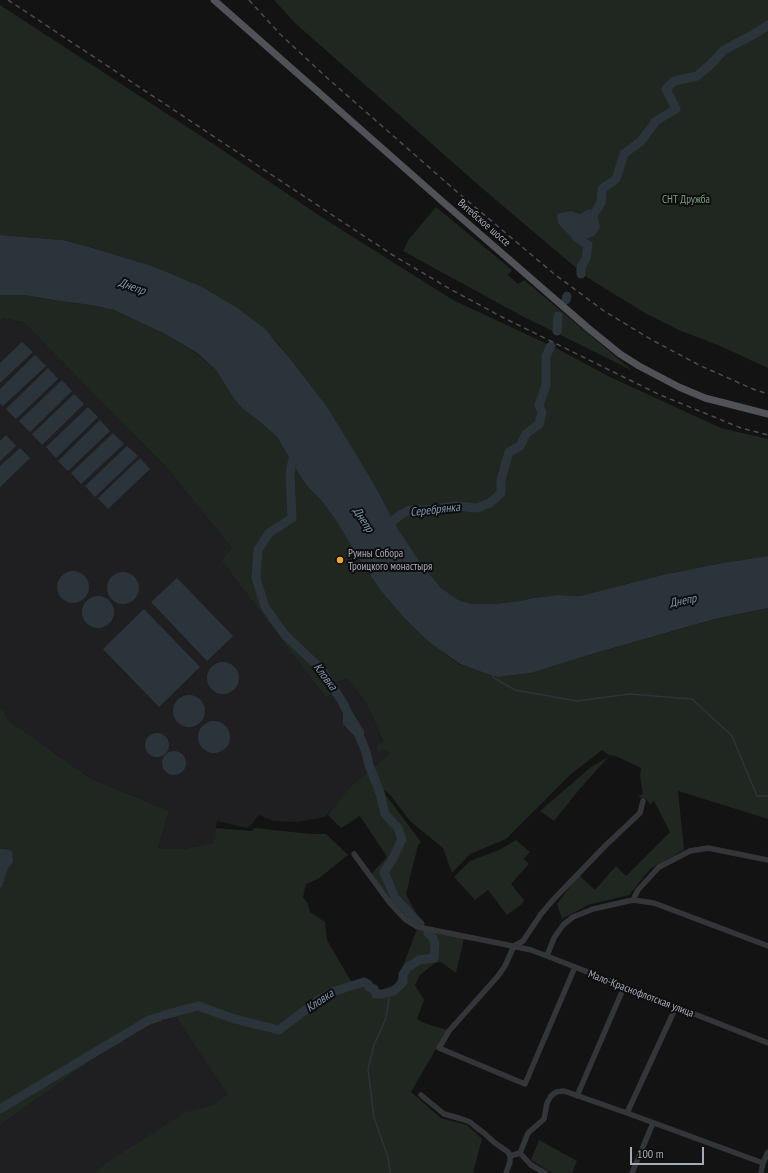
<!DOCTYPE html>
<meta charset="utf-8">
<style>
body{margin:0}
#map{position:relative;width:768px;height:1173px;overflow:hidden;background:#131314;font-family:"PT Sans Narrow",sans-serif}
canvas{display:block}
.scale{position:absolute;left:630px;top:1147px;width:74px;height:18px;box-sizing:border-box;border:2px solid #a5aab5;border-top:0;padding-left:5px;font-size:12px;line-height:14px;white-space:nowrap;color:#a5aab5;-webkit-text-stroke:3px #0e0e0f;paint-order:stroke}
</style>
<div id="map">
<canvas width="768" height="1173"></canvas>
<div class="scale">100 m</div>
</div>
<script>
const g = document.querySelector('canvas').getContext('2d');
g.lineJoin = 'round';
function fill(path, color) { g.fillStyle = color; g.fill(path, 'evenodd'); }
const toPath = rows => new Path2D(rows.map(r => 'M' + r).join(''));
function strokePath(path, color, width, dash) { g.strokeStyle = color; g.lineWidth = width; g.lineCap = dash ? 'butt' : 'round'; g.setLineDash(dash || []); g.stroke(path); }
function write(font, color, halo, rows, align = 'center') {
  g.font = font + ' "PT Sans Narrow",sans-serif'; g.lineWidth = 4; g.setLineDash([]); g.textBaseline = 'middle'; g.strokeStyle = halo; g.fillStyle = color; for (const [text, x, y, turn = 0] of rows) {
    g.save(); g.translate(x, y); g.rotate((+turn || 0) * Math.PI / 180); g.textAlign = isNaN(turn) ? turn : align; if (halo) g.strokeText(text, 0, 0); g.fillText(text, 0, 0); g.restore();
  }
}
fill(toPath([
 [3,318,23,322,166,467,232,548,221,560,326,698,330,694,326,688,347,678,367,704,383,743,376,746,378,752,387,749,391,754,351,786,340,801,325,817,297,822,273,821,259,815,250,826,247,828,217,821,214,843,183,849,158,849,169,811,90,778,8,720,5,714,6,711,0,707,0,321],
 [155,1016,176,1017,229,1094,213,1105,186,1113,107,1162,95,1173,0,1173,0,1125]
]), '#1f1f21');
fill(toPath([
 [274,0,768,0,768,368,720,346,679,330,645,313,588,278,483,189,295,23],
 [0,5,221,149,323,218,453,300,558,349,608,376,721,428,768,439,768,556,722,563,662,575,580,596,558,595,532,598,520,601,494,604,472,604,460,601,441,588,422,565,398,529,373,482,328,408,292,361,274,339,152,266,93,248,63,240,0,235],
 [436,207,512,270,508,275,518,284,524,280,633,371,520,315,403,251,409,239],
 [0,295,25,295,59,301,91,305,114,310,165,334,196,353,216,370,234,399,243,409,259,421,277,437,296,469,307,486,321,500,337,522,359,559,381,591,406,620,430,643,459,664,487,674,498,677,531,673,592,654,716,619,768,608,768,819,678,791,684,850,650,869,629,895,588,905,562,919,557,904,579,875,595,890,616,866,626,876,670,832,654,801,650,804,646,799,638,797,643,794,640,776,641,768,616,756,610,755,578,791,554,821,540,811,591,767,610,756,602,750,570,775,506,839,470,854,452,873,443,848,410,821,391,796,386,791,382,790,421,842,418,845,406,894,417,915,425,924,416,924,387,897,372,873,387,857,360,816,341,828,328,815,351,786,390,754,387,749,378,753,376,746,383,742,367,704,347,678,326,688,331,694,326,698,221,560,232,548,166,467,23,322,3,318,0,321],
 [0,707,6,711,5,714,8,720,90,778,169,811,158,849,183,849,213,843,216,828,251,831,255,828,311,834,326,834,348,855,318,879,306,884,303,897,308,904,310,912,325,922,327,940,352,983,364,980,373,985,379,991,396,984,417,929,464,938,456,973,441,962,435,963,420,975,415,985,424,1000,417,1019,424,1023,447,1030,411,1092,441,1118,467,1125,482,1139,473,1173,95,1173,107,1162,186,1112,213,1105,228,1094,176,1017,155,1016,0,1125],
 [516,840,530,852,524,859,529,864,511,884,524,900,522,904,507,915,488,890,475,900,454,877,470,861,499,850],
 [539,1140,577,1161,572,1173,552,1173,531,1160]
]), '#1f2720');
fill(toPath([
 [589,209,597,214,600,227,595,235,578,243,565,231,558,223,557,214,571,211,580,214],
 [0,235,63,240,93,248,152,266,202,287,237,308,264,328,292,361,328,408,373,482,398,529,422,565,441,588,460,601,472,604,494,604,520,601,532,598,558,595,580,596,662,575,722,563,768,556,768,608,715,619,592,654,531,673,498,677,487,674,460,664,430,643,406,620,381,591,359,559,337,522,321,500,307,486,296,469,277,437,259,421,243,409,234,399,216,370,197,353,165,334,114,310,91,305,59,301,25,295,0,295],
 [22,342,33,352,0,383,0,363],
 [35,355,46,366,3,406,0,403,0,389],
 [48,368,58,379,16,419,6,409],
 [62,380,72,391,30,432,19,421],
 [74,394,84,404,42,445,32,434],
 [88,407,98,417,56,458,46,447],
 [100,420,110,431,68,471,58,461],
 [113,433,124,444,81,484,71,473],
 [6,435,16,446,0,461,0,441],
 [127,446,138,456,95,497,85,486],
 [20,448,30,458,0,487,0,466],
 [140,458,150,469,108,509,98,498],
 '57 587a16 16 0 1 1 32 0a16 16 0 1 1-32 0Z',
 '107 588a16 16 0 1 1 32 0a16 16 0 1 1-32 0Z',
 [177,578,233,636,207,661,151,602],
 '82 612a16 16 0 1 1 32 0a16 16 0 1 1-32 0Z',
 [144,609,200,667,159,707,103,649],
 '207 678a16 16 0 1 1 32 0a16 16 0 1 1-32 0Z',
 '173 711a16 16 0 1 1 32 0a16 16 0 1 1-32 0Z',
 [343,709,351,710,364,731,364,746,343,724],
 '198 737a16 16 0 1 1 32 0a16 16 0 1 1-32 0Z',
 '145 745a12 12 0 1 1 24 0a12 12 0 1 1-24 0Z',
 '162 763a12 12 0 1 1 24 0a12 12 0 1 1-24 0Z',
 [0,849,5,849,12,851,13,862,8,868,2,886,0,888]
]), '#2b343a');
strokePath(toPath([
 [492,674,494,678,515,690,577,701,630,694,692,699,732,736,757,796,768,796],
 [390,992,386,1018,374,1045,368,1069,374,1118,388,1157,390,1172,391,1173]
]), '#2b343a', 1.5);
strokePath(toPath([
 [586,221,595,212,601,203,602,189,616,179,624,154,641,141,656,121,676,109,666,89,674,81,697,76,711,64,724,50,756,33,768,25],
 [577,233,576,237,588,245,586,258,581,267,581,274],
 [566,300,567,296],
 [557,331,558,316],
 [297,454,293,458,290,473,292,518,269,533,258,550,256,578,265,607,285,635,321,669,343,703,351,720],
 [385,528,400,515,410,510,425,510,457,506,477,508,490,503,501,493,501,480,509,452,520,446,526,434,539,424,542,413,539,405,546,385,546,356,551,346],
 [359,735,366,752,369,765,380,793,385,814,398,828,402,839,392,860,384,872,395,898,420,924],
 [164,1015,198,1006,235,1019,279,1030,320,999,335,991,364,982,368,984,369,987,374,989,376,994,382,994,394,991,403,982,403,974,408,967,419,960,434,958,435,944,433,938,428,933],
 [0,1109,149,1020,159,1017]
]), '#2b343a', 9);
strokePath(toPath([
 [354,854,390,903,406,920,418,927,503,944,531,950,547,956,768,1043],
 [633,900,638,890,659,867,690,851,708,848,768,860],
 [547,956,554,938,563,925,573,917,593,909,633,900,654,903,768,946],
 [575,967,525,1084,439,1048,449,1031,498,976,505,966,514,946,523,941,541,914,553,900,605,846,640,813,643,801],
 [421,1095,444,1114,462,1119,470,1122,476,1127,484,1133,495,1143,508,1152,510,1156,510,1162,506,1173],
 [577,1096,624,987],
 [627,1113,676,1007],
 [520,1153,531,1165,545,1173],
 [510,1156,520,1153,528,1133,544,1119,547,1103,551,1096,556,1092,564,1091,627,1113,763,1163,768,1152],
 [632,1173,653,1123],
 [761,1173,763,1163]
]), '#343539', 5.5);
strokePath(toPath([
 [214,0,443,202,588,328,620,354,639,366,679,387,705,398,768,414]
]), '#505258', 7);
strokePath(toPath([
 [8,0,391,254,450,289,502,317,658,394,741,428,768,435],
 [249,0,280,34,325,76,456,191,553,273,604,311,652,340,701,366,753,389,768,394]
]), '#4b4d52', 1.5, [5, 4]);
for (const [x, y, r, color] of [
 [340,560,4,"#eea731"]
]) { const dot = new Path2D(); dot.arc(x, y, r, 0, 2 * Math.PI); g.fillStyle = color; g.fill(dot); strokePath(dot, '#0e0e0f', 1.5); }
write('11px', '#7c9f7d', '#0e0e0f', [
 ["СНТ Дружба",686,200]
]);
write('11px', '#a5aab5', '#0e0e0f', [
 ["Витебское шоссе",484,223,41],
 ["Мало-Краснофлотская улица",641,994,21]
]);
write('11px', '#a5aab5', '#0e0e0f', [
 ["Руины Собора",348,554],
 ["Троицкого монастыря",348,567]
], 'left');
write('italic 12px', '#7c99af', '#0e0e0f', [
 ["Днепр",132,287,20],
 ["Серебрянка",435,510,-6],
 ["Днепр",363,520,57],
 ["Днепр",683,601,-11],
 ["Кловка",325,677,53],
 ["Кловка",320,1001,-34]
]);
</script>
